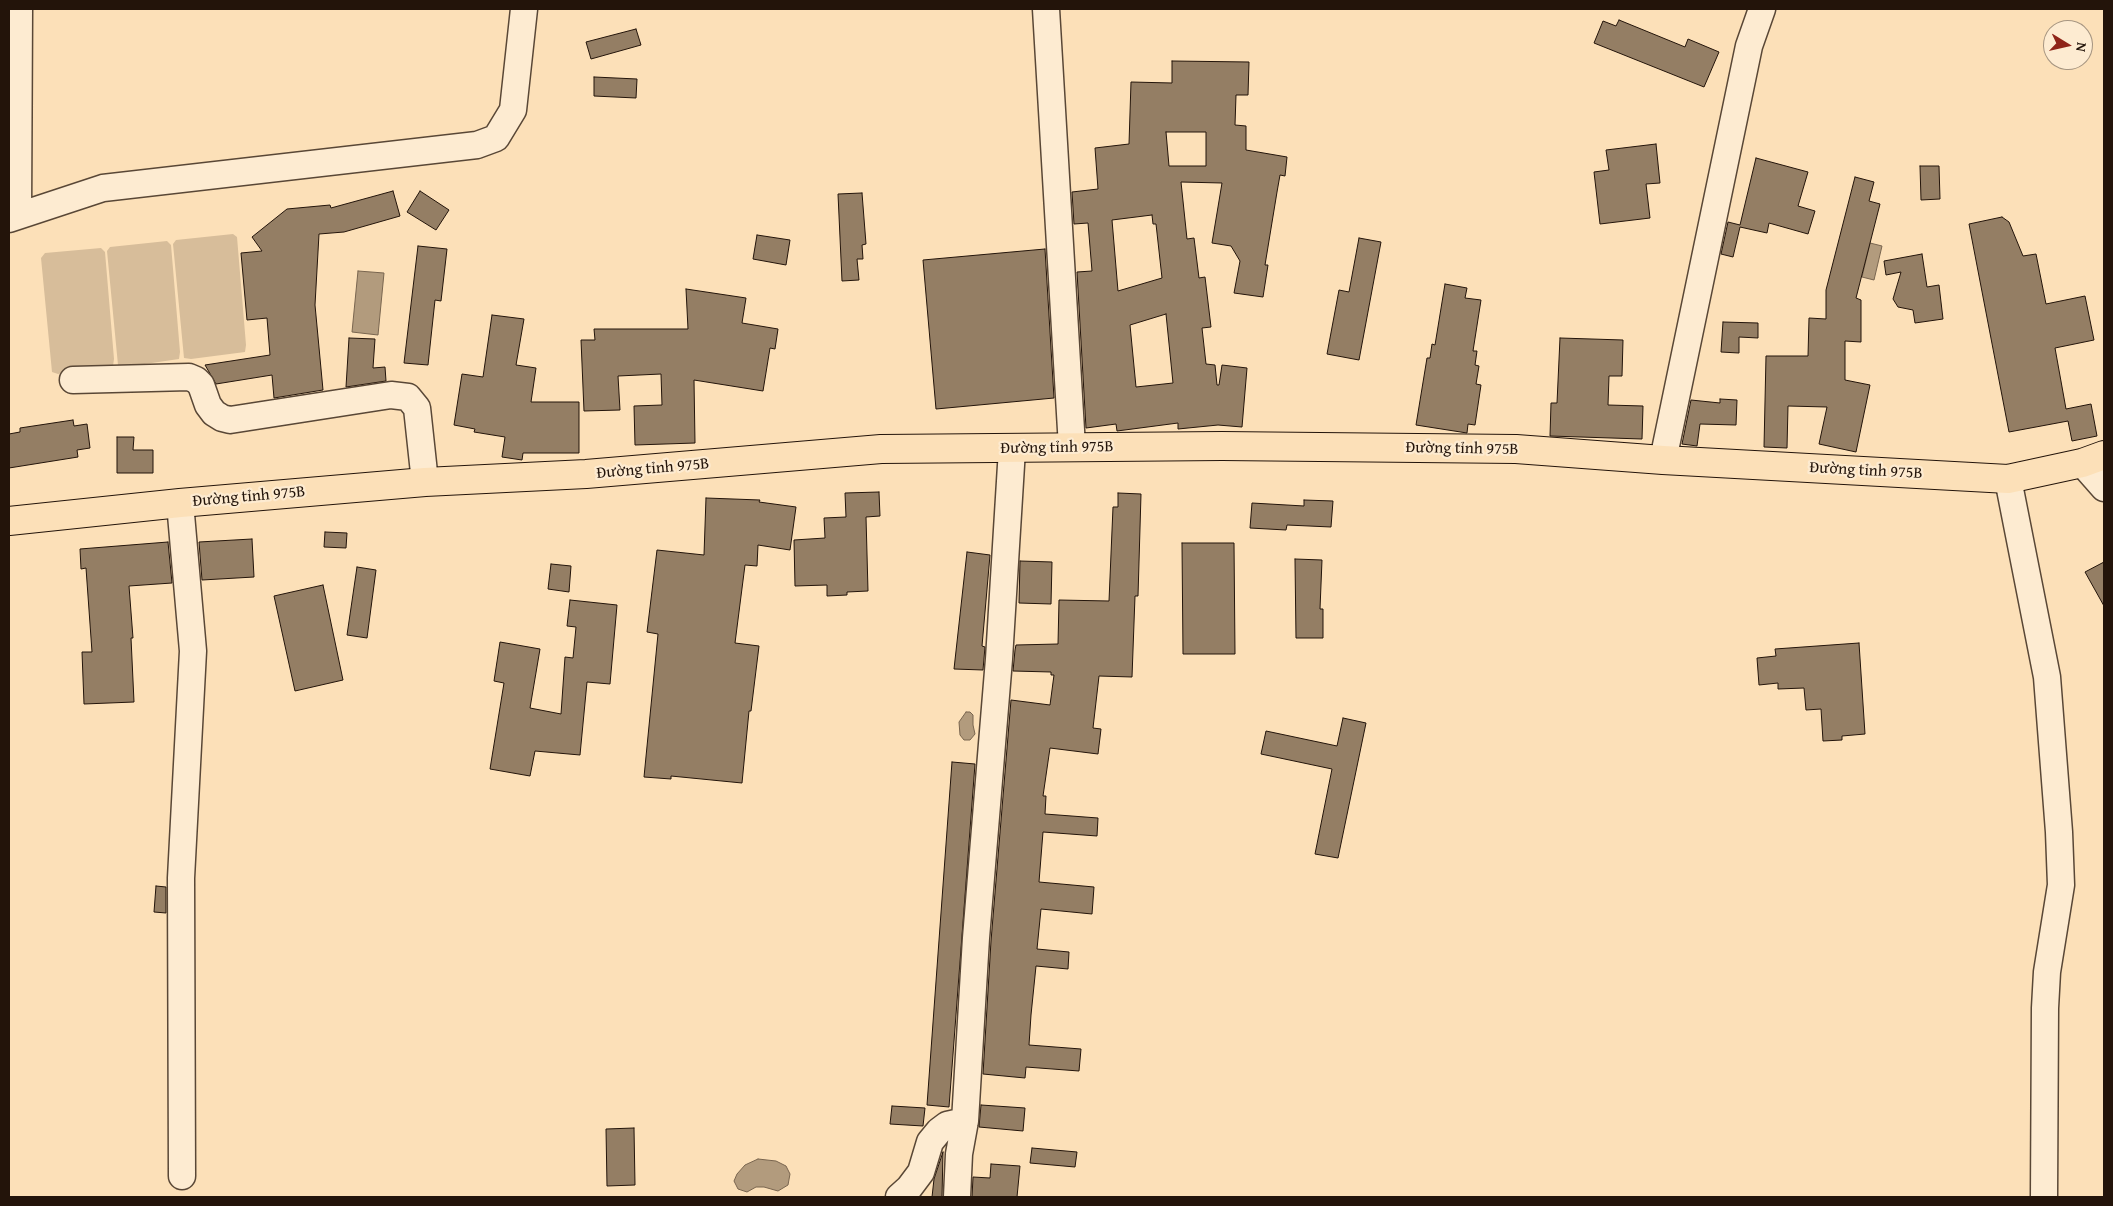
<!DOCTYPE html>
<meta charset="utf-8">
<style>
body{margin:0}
#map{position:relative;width:2113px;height:1206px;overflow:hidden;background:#fce0b8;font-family:"Gentium Book Plus",serif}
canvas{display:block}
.frame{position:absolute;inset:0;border:10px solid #23140a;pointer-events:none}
.north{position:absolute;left:2043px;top:20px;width:50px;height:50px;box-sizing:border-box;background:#fdebd1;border:1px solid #a69581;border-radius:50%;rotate:99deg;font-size:14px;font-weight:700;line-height:20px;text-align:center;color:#23140a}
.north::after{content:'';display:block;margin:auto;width:18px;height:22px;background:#8f2418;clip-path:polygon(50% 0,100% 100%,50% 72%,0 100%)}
</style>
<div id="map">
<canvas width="2113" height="1206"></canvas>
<div class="frame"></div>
<div class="north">N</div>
</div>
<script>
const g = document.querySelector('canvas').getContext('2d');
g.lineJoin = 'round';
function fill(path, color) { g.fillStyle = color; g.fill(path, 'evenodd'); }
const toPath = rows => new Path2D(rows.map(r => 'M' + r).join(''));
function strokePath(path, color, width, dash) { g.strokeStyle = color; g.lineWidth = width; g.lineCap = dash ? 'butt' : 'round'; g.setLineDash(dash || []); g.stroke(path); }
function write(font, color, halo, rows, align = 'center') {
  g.font = font + ' "Gentium Book Plus",serif'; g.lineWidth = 4.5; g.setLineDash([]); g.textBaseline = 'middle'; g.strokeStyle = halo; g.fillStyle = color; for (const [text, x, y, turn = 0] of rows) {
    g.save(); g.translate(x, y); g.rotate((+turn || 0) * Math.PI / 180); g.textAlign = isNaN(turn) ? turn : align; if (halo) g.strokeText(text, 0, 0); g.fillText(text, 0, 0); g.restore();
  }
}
fill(toPath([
 [233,234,237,237,246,345,245,352,191,359,184,358,173,244,176,240],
 [167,241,171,245,180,352,179,359,124,367,118,365,107,251,110,247],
 [101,248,105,252,114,359,113,366,58,374,52,372,41,258,45,253]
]), '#d7bd9a');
const water = toPath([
 [1870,243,1882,246,1874,280,1862,277,1870,243],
 [358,271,384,273,378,335,352,332,358,271],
 [966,712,970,712,973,715,973,725,975,734,970,740,964,740,960,735,959,722,966,712],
 [758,1159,776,1161,786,1166,790,1174,788,1185,778,1191,764,1187,756,1187,747,1192,738,1189,734,1181,737,1174,745,1165,758,1159]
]);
fill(water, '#b29b7d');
strokePath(water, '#79654f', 1);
const building = toPath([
 [1619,20,1685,47,1688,39,1719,52,1704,87,1594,43,1603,21,1616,26,1619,20],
 [636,29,641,45,591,59,586,42,636,29],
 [1172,61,1249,62,1248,95,1236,95,1235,125,1246,126,1246,150,1287,157,1285,176,1280,175,1277,192,1265,265,1268,265,1263,297,1234,293,1240,261,1231,246,1212,243,1222,183,1181,182,1187,239,1194,238,1199,278,1205,277,1211,327,1202,328,1206,364,1215,365,1217,385,1219,385,1222,365,1247,368,1242,427,1218,425,1178,429,1178,423,1117,431,1116,424,1086,428,1077,272,1092,271,1088,223,1074,224,1072,192,1098,189,1095,148,1129,144,1131,82,1172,83,1172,61],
 [1166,132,1206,132,1206,166,1169,166,1166,132],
 [1152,215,1153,224,1156,224,1162,278,1118,291,1112,220,1152,215],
 [1166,314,1173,383,1136,387,1130,325,1166,314],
 [594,77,637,79,636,98,594,96,594,77],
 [1656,144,1660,183,1646,184,1650,218,1600,224,1594,172,1609,170,1606,150,1656,144],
 [1756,158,1808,172,1798,206,1815,211,1808,234,1769,223,1767,233,1740,227,1733,257,1721,254,1728,222,1740,225,1756,158],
 [1920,166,1939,166,1940,199,1921,200,1920,166],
 [1855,177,1874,182,1869,201,1880,204,1856,298,1861,300,1861,342,1845,341,1845,380,1870,385,1856,452,1819,444,1827,407,1788,406,1787,448,1764,447,1766,356,1808,356,1809,318,1826,319,1826,290,1855,177],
 [393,191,400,216,344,232,319,234,315,305,323,390,274,398,272,375,216,384,205,365,270,355,267,318,247,320,241,253,262,251,252,237,287,209,330,205,331,208,393,191],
 [420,191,449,210,436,230,407,212,420,191],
 [862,193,866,244,862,245,863,259,857,259,859,280,842,281,838,194,862,193],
 [2002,217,2009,222,2023,256,2036,254,2046,304,2085,296,2094,340,2055,348,2066,409,2091,404,2097,436,2072,441,2068,421,2009,432,1969,224,2002,217],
 [757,235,790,240,786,265,753,259,757,235],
 [1359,238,1381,242,1359,360,1327,354,1339,290,1349,292,1359,238],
 [418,246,447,249,441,301,435,300,428,365,404,363,418,246],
 [1045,249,1054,398,936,409,923,260,1045,249],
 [1922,254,1927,287,1939,285,1943,319,1915,323,1913,310,1898,307,1893,299,1901,272,1886,275,1884,261,1922,254],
 [1445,284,1467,288,1465,298,1481,300,1473,351,1477,351,1475,365,1479,366,1476,384,1481,385,1475,425,1468,424,1467,433,1416,425,1427,358,1430,358,1432,344,1435,345,1445,284],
 [686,289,746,298,742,323,778,329,775,349,770,348,763,391,694,380,695,443,635,445,634,406,662,405,661,374,618,376,620,410,584,411,581,340,595,340,594,329,688,329,686,289],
 [492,315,524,319,516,365,536,368,531,402,579,402,579,453,523,453,522,460,502,457,505,437,474,432,475,429,454,425,462,374,483,377,492,315],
 [1723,322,1758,323,1758,338,1739,337,1739,353,1721,352,1723,322],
 [349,338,375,339,373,368,385,367,386,381,346,387,349,338],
 [1560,338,1623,340,1622,376,1609,376,1608,405,1643,406,1642,439,1550,436,1551,403,1557,403,1560,338],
 [1720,399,1737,400,1736,425,1700,424,1697,446,1682,444,1691,400,1720,403,1720,399],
 [73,420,74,426,87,424,90,448,77,450,78,457,9,468,9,434,20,432,20,428,73,420],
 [117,437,134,437,133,450,153,450,153,473,117,473,117,437],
 [879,492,880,516,866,517,868,591,847,592,847,595,827,596,827,585,795,586,794,540,825,538,824,518,846,517,845,493,879,492],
 [1118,493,1141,494,1138,596,1135,596,1132,677,1099,676,1093,728,1101,729,1098,754,1050,748,1043,796,1046,796,1045,814,1098,818,1097,836,1043,832,1039,882,1094,887,1092,914,1041,909,1037,949,1069,952,1068,969,1036,966,1031,1015,1029,1045,1081,1049,1079,1071,1026,1067,1025,1078,983,1074,991,941,1011,700,1050,705,1054,675,1051,675,1051,672,1013,671,1015,650,1016,645,1058,644,1059,600,1109,601,1113,507,1118,507,1118,493],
 [706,498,760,500,759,502,796,507,790,550,758,545,757,566,745,565,735,643,759,646,751,711,749,711,742,783,671,776,671,779,644,777,658,634,647,632,657,550,704,555,706,498],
 [1304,500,1333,501,1331,527,1287,525,1286,530,1250,528,1252,503,1304,506,1304,500],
 [325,532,347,533,346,548,324,547,325,532],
 [252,539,254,577,202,580,199,542,252,539],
 [168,542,172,583,129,586,133,638,131,638,134,702,84,704,82,652,92,652,86,568,81,569,80,549,168,542],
 [1182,543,1234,543,1235,654,1183,654,1182,543],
 [967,552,990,555,982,646,985,647,983,670,954,669,967,552],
 [1295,559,1322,560,1320,609,1323,609,1323,638,1296,638,1295,559],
 [1020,561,1052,562,1051,604,1019,603,1020,561],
 [2104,562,2104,606,2085,572,2104,562],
 [551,564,571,566,569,592,548,589,551,564],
 [357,567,376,570,367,638,347,635,357,567],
 [323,585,343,680,295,691,274,596,323,585],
 [570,600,617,605,610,684,587,682,580,755,535,751,530,776,490,769,504,683,494,681,500,642,540,649,530,708,561,714,565,657,573,658,576,627,567,626,570,600],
 [1859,643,1865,734,1842,736,1842,740,1823,741,1821,709,1806,710,1804,688,1778,689,1778,683,1759,685,1757,658,1776,656,1775,649,1859,643],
 [1343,718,1366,723,1338,858,1315,854,1332,769,1261,754,1266,731,1337,746,1343,718],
 [952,762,975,764,949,1107,927,1105,952,762],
 [156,886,166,887,166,913,154,912,156,886],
 [981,1105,1025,1108,1023,1131,979,1127,981,1105],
 [892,1106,925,1108,923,1126,890,1124,892,1106],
 [634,1128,635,1185,607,1186,606,1129,634,1128],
 [1032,1148,1077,1152,1075,1167,1030,1163,1032,1148],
 [943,1152,942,1197,932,1197,934,1179,943,1152],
 [991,1164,1020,1166,1017,1197,972,1197,973,1177,990,1178,991,1164]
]);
fill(building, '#947e64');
strokePath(building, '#23140a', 1);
const minor = toPath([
 [1046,9,1072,447],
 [18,216,19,9],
 [9,219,103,188,477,145,496,138,513,110,524,9],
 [73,380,189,377,196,380,201,385,208,405,214,413,222,418,230,420,391,395,408,397,417,408,425,482],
 [1663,460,1749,46,1762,9],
 [2082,463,2104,488],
 [2008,479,2047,677,2059,832,2061,885,2047,972,2045,1008,2044,1197],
 [180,503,193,651,181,878,182,1176],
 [899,1197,909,1188,921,1172,930,1142,939,1131,947,1125,965,1121],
 [957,1197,959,1154,965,1121,976,938,999,659,1012,449]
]);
const major = toPath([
 [9,521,180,503,425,482,586,474,881,449,1222,446,1516,449,1663,460,2008,479,2082,463,2104,455]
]);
strokePath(minor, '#594736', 29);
strokePath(major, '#23140a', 30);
strokePath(minor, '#fdebd1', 26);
strokePath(major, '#fce0b8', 28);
write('16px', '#23140a', '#fdebd1', [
 ["Đường tỉnh 975B",1057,448,-1],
 ["Đường tỉnh 975B",1462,449,1],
 ["Đường tỉnh 975B",653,469,-5],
 ["Đường tỉnh 975B",1866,471,3],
 ["Đường tỉnh 975B",249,497,-5]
]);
</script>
